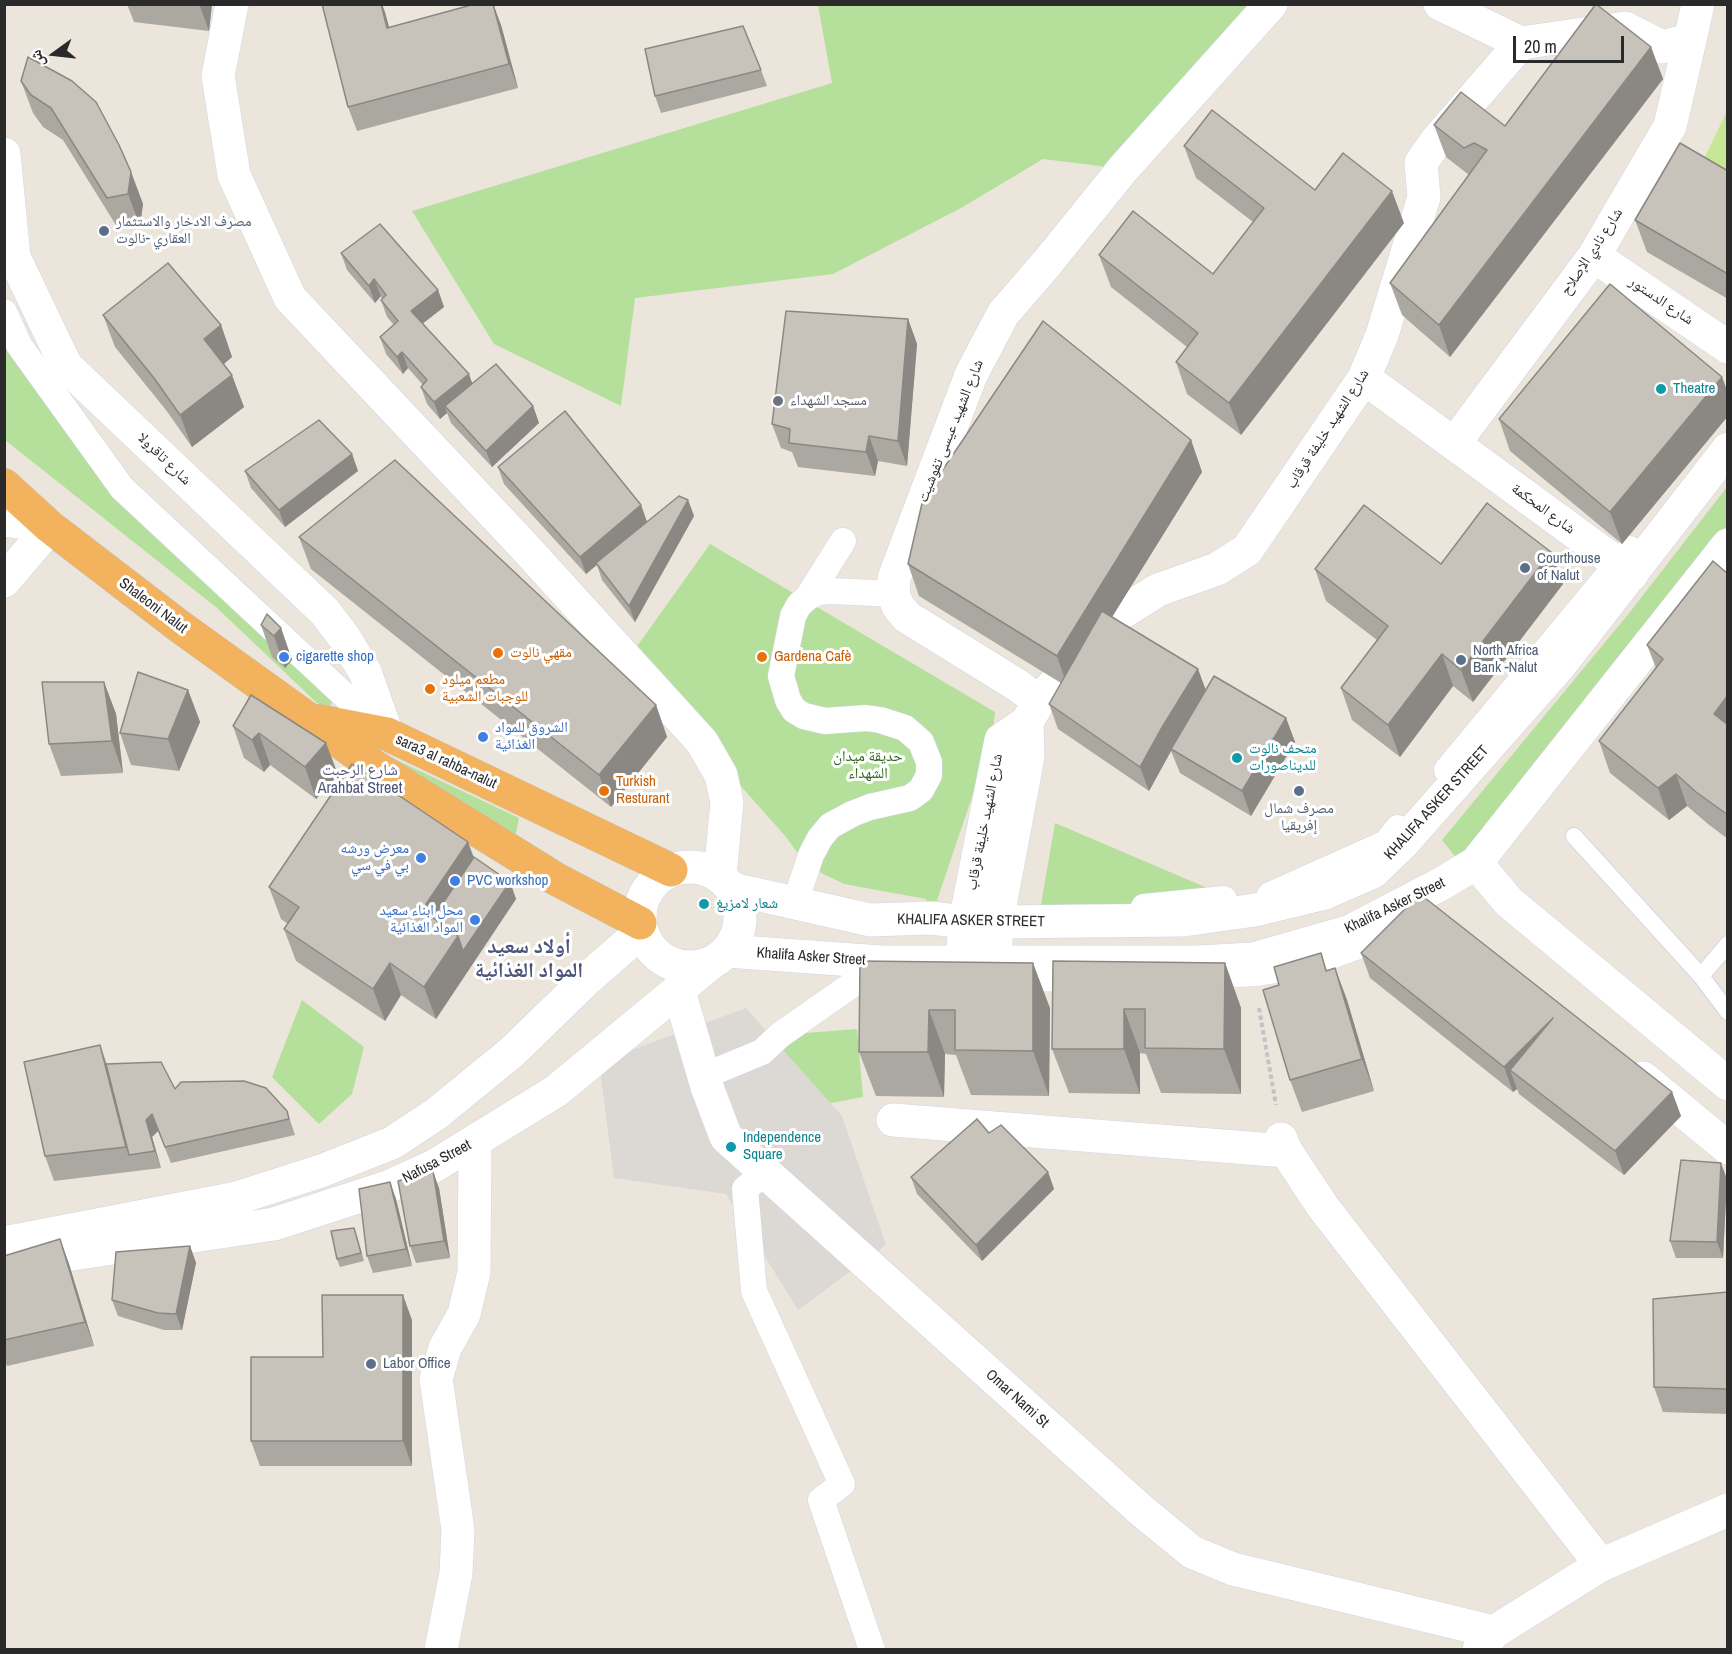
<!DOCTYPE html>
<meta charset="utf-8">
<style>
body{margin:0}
#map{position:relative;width:1732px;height:1654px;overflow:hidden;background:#ebe5dc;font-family:"Archivo Narrow","Noto Naskh Arabic",sans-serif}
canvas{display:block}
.frame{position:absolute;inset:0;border:6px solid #2a2a2a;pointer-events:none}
.north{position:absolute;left:24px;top:24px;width:60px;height:60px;-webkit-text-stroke:4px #fff;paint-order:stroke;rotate:255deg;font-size:16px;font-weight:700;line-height:24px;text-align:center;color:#2a2a2a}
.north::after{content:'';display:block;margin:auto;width:21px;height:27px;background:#2a2a2a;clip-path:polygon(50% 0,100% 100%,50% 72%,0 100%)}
.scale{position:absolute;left:1513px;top:36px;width:111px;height:27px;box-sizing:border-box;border:3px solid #2a2a2a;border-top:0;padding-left:8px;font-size:18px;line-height:21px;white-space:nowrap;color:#2a2a2a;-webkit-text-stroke:4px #fff;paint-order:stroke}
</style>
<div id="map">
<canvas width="1732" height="1654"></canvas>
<div class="frame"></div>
<div class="north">ش</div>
<div class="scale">20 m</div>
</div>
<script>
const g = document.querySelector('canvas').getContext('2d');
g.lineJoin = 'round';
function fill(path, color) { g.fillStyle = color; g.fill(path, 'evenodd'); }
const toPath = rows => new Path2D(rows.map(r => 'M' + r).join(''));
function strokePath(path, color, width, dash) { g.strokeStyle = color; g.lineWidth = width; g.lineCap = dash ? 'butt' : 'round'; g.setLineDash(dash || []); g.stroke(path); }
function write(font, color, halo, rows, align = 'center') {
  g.font = font + ' "Archivo Narrow","Noto Naskh Arabic",sans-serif'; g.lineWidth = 6; g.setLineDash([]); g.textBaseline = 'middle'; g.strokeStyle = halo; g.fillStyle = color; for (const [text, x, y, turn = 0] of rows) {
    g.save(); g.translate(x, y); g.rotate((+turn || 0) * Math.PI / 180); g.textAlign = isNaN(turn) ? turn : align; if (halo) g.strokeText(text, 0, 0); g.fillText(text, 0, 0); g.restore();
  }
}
fill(toPath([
 [818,5,1271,5,1123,169,1043,159,961,208,833,274,635,298,621,406,494,344,412,211,832,83],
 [4,303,122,488,338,693,328,709,317,703,217,608,5,440],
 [1727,487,1727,526,1643,637,1457,859,1442,840,1630,612],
 [710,544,995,712,992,738,931,918,926,899,844,884,807,866,786,837,628,659],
 [361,743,519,818,515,839],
 [1055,823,1212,890,1038,922],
 [302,1000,364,1047,352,1094,319,1124,272,1077],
 [857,1029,863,1097,780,1113,780,1035]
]), '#b4e09b');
fill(toPath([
 [1727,111,1727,181,1701,165]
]), '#c7e797');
fill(toPath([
 [746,1008,842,1116,886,1245,798,1310,726,1194,614,1178,599,1062]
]), '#dcd8d3');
const service = toPath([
 [1574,836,1701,976],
 [1728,944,1701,976,1728,1012]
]);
const pedestrian = toPath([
 [4,312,19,345,122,488,386,734],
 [808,597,843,541],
 [1447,770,1630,549],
 [1270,895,1386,843,1398,828],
 [795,903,811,855,820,838,830,826,852,814,870,807,910,798,921,790,929,775,929,762,921,742,905,728,880,720,866,718,825,721,804,716,794,710,788,700,781,676,793,616,799,605,808,597,819,592,832,591,893,594],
 [1144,907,1224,899],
 [1239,974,1258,973,1306,965,1405,929],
 [1005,978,1088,979],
 [704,1076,762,1052,780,1035,863,977,893,978],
 [765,1172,745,1189,754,1291,842,1484,821,1500,872,1650]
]);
const minor = toPath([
 [232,4,218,76,234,175,290,298,521,543,702,742,721,775,727,802,720,876],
 [1440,4,1521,43],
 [1521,43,1625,28,1662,47,1690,40,1698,4],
 [4,154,14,257,66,366,325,612,344,637,365,672,387,734],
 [1594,256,1728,347],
 [1364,378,1632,574],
 [1454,444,1594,256,1670,126,1690,40],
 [4,520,50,527],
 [4,581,50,527],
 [1039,701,1017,685,907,617,898,606,893,594,894,578,971,375,1003,314,1047,263,1123,169,1271,4],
 [962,962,965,922,1001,740,1027,722,1039,701,1115,617,1158,590,1217,569,1247,550,1364,378,1382,335,1424,197,1421,163,1437,140,1521,43],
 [995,963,997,922,1028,757,1027,722],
 [679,991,707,1087,726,1137,1142,1511,1192,1552,1233,1569,1494,1632],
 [893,1120,1286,1151],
 [1281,1139,1286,1151,1323,1207,1601,1565],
 [441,1650,456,1573,458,1530,436,1379,445,1348,464,1314,474,1272,475,1141]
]);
const tertiary = toPath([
 [1476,863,1509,902,1728,1084],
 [1643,1078,1728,1148],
 [1479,1650,1494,1632,1601,1565,1728,1510]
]);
const secondary = toPath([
 '640 917a50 50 0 1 1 100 0a50 50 0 1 1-100 0Z',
 [733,889,870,920,931,918,965,922,997,922,1184,920,1255,910,1325,893,1373,872,1402,844,1561,664,1728,449],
 [727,951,881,962,1198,962,1253,959,1351,931,1441,884,1476,863,1728,545],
 [4,1243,237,1198,321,1171,392,1143,436,1114,512,1052,587,979,642,931],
 [4,1266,19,1262,274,1224,388,1187,434,1166,556,1091,711,963]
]);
const trunk = toPath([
 [4,485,50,527,179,626,372,765,556,879,640,923],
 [319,721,387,734,671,870]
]);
strokePath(service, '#d2d5e2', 18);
strokePath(pedestrian, '#d2d5e2', 27);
strokePath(minor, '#d2d5e2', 34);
strokePath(tertiary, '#d2d5e2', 34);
strokePath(secondary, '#d2d5e2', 34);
strokePath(trunk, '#c3c3c3', 34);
strokePath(toPath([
 [1259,1008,1276,1105]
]), '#c3c3c3', 4, [4.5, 3]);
strokePath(service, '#fff', 16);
strokePath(pedestrian, '#fff', 26);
strokePath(minor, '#fff', 33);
strokePath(tertiary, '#fff', 33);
strokePath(secondary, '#fff', 33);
strokePath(trunk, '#f2b25e', 33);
fill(toPath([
 [127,4,212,4,209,31,134,22],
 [322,4,382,4,389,28,493,4,501,25,518,88,357,131,348,107],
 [1651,47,1663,79,1450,357,1402,315,1390,283,1469,175,1446,157,1434,125,1505,126],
 [761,70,767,86,661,113,655,96],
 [21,81,131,172,143,204,140,226,119,230,63,140,43,127,33,113],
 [1184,146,1315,190,1404,223,1241,435,1187,394,1176,362,1187,347,1111,287,1099,255,1213,274,1253,222,1196,178],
 [1728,171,1728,299,1647,252,1635,220],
 [341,253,438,290,444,307,423,323,472,383,533,406,539,423,492,467,451,423,447,413,440,419,427,404,421,387,423,385,408,368,403,374,386,354,380,337,394,325,387,317,381,300,382,299,381,296,375,303,347,270],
 [103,315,221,325,232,357,224,364,244,407,192,447,166,410,115,347],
 [908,319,917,344,907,466,878,461,875,476,798,467,792,452,781,448,772,424],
 [1722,377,1728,393,1728,416,1622,544,1510,451,1499,419],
 [1191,440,1202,472,1112,617,1206,690,1286,718,1295,742,1251,816,1180,773,1171,751,1149,791,1058,729,1049,704,1061,683,919,596,908,564],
 [352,454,358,471,285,527,251,488,245,471],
 [498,467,641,505,647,522,688,500,694,516,635,622,602,580,597,565,586,574,504,484],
 [299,537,656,705,667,737,611,807,311,569],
 [1441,564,1563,584,1473,702,1453,686,1400,757,1352,720,1341,688,1377,640,1326,601,1315,569],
 [1728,574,1728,839,1708,824,1687,806,1669,820,1610,773,1599,741,1656,668,1647,645],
 [261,625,281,628,292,660,285,668,272,657],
 [104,682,116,714,123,773,61,776,49,744],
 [188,690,200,722,179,771,131,765,120,733],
 [233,726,326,743,338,775,316,799,270,765,264,772,244,758],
 [474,857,510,882,516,899,436,1019,401,995,385,1021,296,961,284,929,288,924,281,919,269,887],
 [1321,953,1327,971,1335,968,1347,1000,1374,1091,1302,1112,1290,1080,1279,985],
 [1361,953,1672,1092,1681,1116,1624,1175,1519,1094,1517,1089,1513,1092,1370,978],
 [860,961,1050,1008,1049,1096,971,1095,956,1055,945,1054,944,1097,876,1096,859,1052],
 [1053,961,1225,963,1241,1008,1241,1094,1161,1093,1146,1054,1140,1053,1140,1094,1069,1093,1052,1049],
 [100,1045,107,1064,175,1089,287,1111,295,1135,171,1163,158,1131,152,1137,161,1168,54,1181,45,1156],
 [989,1133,1048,1172,1054,1189,982,1261,917,1194,911,1177],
 [1727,1179,1723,1258,1676,1258,1670,1241],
 [390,1182,396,1199,412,1266,373,1273,367,1256],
 [439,1188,450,1258,416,1263,410,1246],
 [357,1236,364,1261,340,1267,337,1259],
 [60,1239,69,1264,94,1346,7,1366,4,1358,4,1256],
 [190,1246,196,1263,182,1330,164,1330,118,1316,112,1300],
 [1728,1292,1728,1414,1663,1412,1654,1387],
 [412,1320,412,1466,260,1466,251,1441,323,1357]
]), '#aba8a1');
fill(toPath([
 [200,4,212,4,209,31,200,6],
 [381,4,382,4,385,12,396,53,387,28],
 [493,4,501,25,518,88,509,64],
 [1651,47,1663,79,1450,357,1439,325],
 [131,172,143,204,140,226,128,194],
 [1392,191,1404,223,1241,435,1229,403],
 [374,279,381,296,375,303,369,286],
 [438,290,444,307,417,328,411,311],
 [908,319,917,344,907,466,898,441],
 [221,325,232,357,215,371,204,339],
 [402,352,408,368,403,374,397,357],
 [469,374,475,391,445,406,447,413,440,419,434,402],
 [232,375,244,407,192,447,180,415],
 [1722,377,1728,393,1728,416,1622,544,1610,512],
 [533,406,539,423,492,467,486,451],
 [869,436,878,461,875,476,866,452],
 [1191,440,1202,472,1068,688,1057,656],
 [352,454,358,471,285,527,279,510],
 [688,500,694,516,635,622,629,606],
 [641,505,647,522,586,574,580,557],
 [1551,552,1563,584,1473,702,1461,670],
 [281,628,292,660,285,668,274,636],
 [1442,654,1453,686,1400,757,1388,725],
 [1198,669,1207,693,1171,749,1171,751,1149,791,1140,767,1161,729],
 [104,682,116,714,123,773,112,741],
 [188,690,200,722,179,771,168,739],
 [1728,695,1728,743,1714,714],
 [656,705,667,737,611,807,599,775],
 [1286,718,1295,742,1251,816,1242,791],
 [259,733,270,765,264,772,252,740],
 [326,743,338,775,316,799,305,767],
 [1676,774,1687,806,1669,820,1658,788],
 [468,842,480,874,439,934,422,910],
 [510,882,516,899,436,1019,424,987,458,936],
 [390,963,401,995,385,1021,373,989],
 [1033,963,1050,1008,1049,1096,1033,1051],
 [1225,963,1241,1008,1241,1094,1224,1049],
 [1335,968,1347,1000,1374,1091,1362,1059],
 [1124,1009,1140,1053,1140,1094,1124,1049],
 [929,1010,945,1054,944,1097,928,1052],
 [1553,1018,1510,1070,1517,1089,1513,1092,1504,1067],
 [1672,1092,1681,1116,1624,1175,1615,1151],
 [152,1114,158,1131,152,1137,161,1168,155,1151,146,1120],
 [1721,1163,1727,1179,1723,1258,1717,1242],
 [433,1171,439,1188,450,1258,444,1241],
 [1048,1172,1054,1189,982,1261,976,1245],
 [390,1182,396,1199,412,1266,406,1249],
 [60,1239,69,1264,94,1346,85,1322],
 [190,1246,196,1263,182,1330,176,1314],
 [403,1295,412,1320,412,1466,403,1441]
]), '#8b8883');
const building = toPath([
 [322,4,381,4,387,28,475,4,493,4,509,64,348,107,322,4],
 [1596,4,1651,47,1439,325,1390,283,1487,150,1474,143,1464,148,1434,125,1461,92,1505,126,1596,4],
 [743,26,761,70,655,96,645,49,743,26],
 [28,57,72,81,96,102,119,145,131,172,128,194,107,198,51,108,31,95,21,81,28,57],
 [1212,110,1315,190,1343,153,1392,191,1229,403,1176,362,1198,333,1099,255,1133,211,1213,274,1264,208,1184,146,1212,110],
 [1680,143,1728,171,1728,274,1635,220,1680,143],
 [380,224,438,290,411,311,469,374,434,402,421,387,427,380,402,352,397,357,380,337,398,321,381,300,386,295,374,279,369,286,341,253,380,224],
 [168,263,221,325,204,339,232,375,180,415,154,378,103,315,168,263],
 [1610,284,1722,377,1610,512,1499,419,1610,284],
 [786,311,908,319,898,441,869,436,866,452,789,443,790,429,772,424,786,311],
 [1043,321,1191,440,1057,656,908,564,923,499,1043,321],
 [496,364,533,406,486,451,445,406,496,364],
 [565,411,641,505,580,557,498,467,565,411],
 [319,420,352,454,279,510,245,471,319,420],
 [395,460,656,705,599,775,299,537,395,460],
 [679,496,688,500,629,606,596,563,679,496],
 [1487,503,1551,552,1461,670,1442,654,1388,725,1341,688,1388,626,1315,569,1364,505,1441,564,1487,503],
 [1713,561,1728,574,1728,695,1714,714,1728,725,1728,815,1696,792,1676,774,1658,788,1599,741,1663,659,1647,645,1713,561],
 [1102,611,1198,669,1161,729,1140,767,1049,704,1102,611],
 [267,614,281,628,274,636,261,625,267,614],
 [138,672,188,690,168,739,120,733,138,672],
 [1214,676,1286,718,1242,791,1171,749,1214,676],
 [42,682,104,682,112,741,49,744,42,682],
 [251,695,326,743,305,767,259,733,252,740,233,726,251,695],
 [352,764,468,842,422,910,458,936,424,987,390,963,373,989,284,929,299,907,269,887,352,764],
 [474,857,510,882,463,951,458,936,433,918,474,857],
 [1420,894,1672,1092,1615,1151,1510,1070,1553,1018,1504,1067,1361,953,1420,894],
 [1321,953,1326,971,1335,968,1362,1059,1290,1080,1263,990,1279,985,1274,967,1321,953],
 [860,961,1033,963,1033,1051,955,1050,955,1010,929,1010,928,1052,859,1052,860,961],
 [1053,961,1225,963,1224,1049,1145,1048,1145,1009,1124,1009,1124,1049,1052,1049,1053,961],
 [100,1045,126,1147,45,1156,24,1062,100,1045],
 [161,1062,175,1089,181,1082,244,1081,266,1088,287,1111,289,1119,165,1147,152,1114,146,1120,155,1151,129,1155,106,1064,161,1062],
 [977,1119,989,1133,1001,1125,1048,1172,976,1245,911,1177,977,1119],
 [1681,1160,1721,1163,1717,1242,1670,1241,1681,1160],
 [433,1171,444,1241,410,1246,398,1181,433,1171],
 [390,1182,406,1249,367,1256,359,1189,390,1182],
 [354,1228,361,1253,337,1259,331,1231,354,1228],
 [60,1239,85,1322,4,1340,4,1256,60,1239],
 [190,1246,176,1314,158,1313,112,1300,116,1252,190,1246],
 [1728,1292,1728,1389,1654,1387,1653,1299,1728,1292],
 [322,1295,403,1295,403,1441,251,1441,251,1357,323,1357,322,1295]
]);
fill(building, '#c7c3bb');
strokePath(building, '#8b8883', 1.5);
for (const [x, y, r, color] of [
 [104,231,6,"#5c6f8a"],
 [1661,389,6,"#0f9aa8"],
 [778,401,6,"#6b7280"],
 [1525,568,6,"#5c6f8a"],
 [498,653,6,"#e8710a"],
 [284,657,6,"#3f7fe0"],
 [762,657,6,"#e8710a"],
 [1461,660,6,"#5c6f8a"],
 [430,689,6,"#e8710a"],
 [483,737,6,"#3f7fe0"],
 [1237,758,6,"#0f9aa8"],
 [604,791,6,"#e8710a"],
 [1299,791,6,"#5c6f8a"],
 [421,858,6,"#3f7fe0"],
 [455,881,6,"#3f7fe0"],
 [704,904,6,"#0f9aa8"],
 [475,920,6,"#3f7fe0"],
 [731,1147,6,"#0f9aa8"],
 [371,1364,6,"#5c6f8a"]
]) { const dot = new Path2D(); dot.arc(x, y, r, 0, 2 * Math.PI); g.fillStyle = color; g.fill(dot); strokePath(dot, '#fff', 2); }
write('15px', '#4e5e75', '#fff', [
 ["مصرف الادخار والاستثمار",116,222],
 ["العقاري -نالوت",116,239],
 ["Courthouse",1537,559],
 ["of Nalut",1537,576],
 ["North Africa",1473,651],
 ["Bank -Nalut",1473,668],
 ["مصرف شمال",1299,809,"center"],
 ["إفريقيا",1299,826,"center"],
 ["Labor Office",383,1364]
], 'left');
write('15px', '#2a2a2a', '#fff', [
 ["شارع نادي الإصلاح",1592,252,-57],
 ["شارع الدستور",1661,301,34],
 ["شارع الشهيد خليفة قرقاب",1328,429,-57],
 ["شارع الشهيد عيسى تفوشيت",951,431,-68],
 ["شارع تاقرولا",164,459,44],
 ["شارع المحكمة",1543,509,36],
 ["Shaleoni Nalut",153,606,37],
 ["sara3 al rahba-nalut",446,762,25],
 ["KHALIFA ASKER STREET",1437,803,-48],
 ["شارع الشهيد خليفة قرقاب",985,822,-79],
 ["Khalifa Asker Street",1395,906,-26],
 ["KHALIFA ASKER STREET",971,921,1],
 ["Khalifa Asker Street",811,957,4],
 ["Nafusa Street",437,1162,-28],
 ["Omar Nami St",1017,1399,42]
]);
write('15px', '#0d838f', '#fff', [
 ["Theatre",1673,389],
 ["متحف نالوت",1249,749],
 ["للديناصورات",1249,766],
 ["شعار لامزيغ",716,904],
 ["Independence",743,1138],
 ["Square",743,1155]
], 'left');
write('15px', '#5b616d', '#fff', [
 ["مسجد الشهداء",790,401]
], 'left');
write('15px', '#c56008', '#fff', [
 ["مقهي نالوت",510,653],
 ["Gardena Cafè",774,657],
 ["مطعم ميلود",442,680],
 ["للوجبات الشعبية",442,697],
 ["Turkish",616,782],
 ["Resturant",616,799]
], 'left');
write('15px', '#366cbe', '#fff', [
 ["cigarette shop",296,657],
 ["الشروق للمواد",495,728],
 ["الغذائية",495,745],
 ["معرض ورشه",409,849,"right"],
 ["بي في سي",409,866,"right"],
 ["PVC workshop",467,881],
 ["محل ابناء سعيد",463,911,"right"],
 ["المواد الغذائية",463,928,"right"]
], 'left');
write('15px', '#2d641d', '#fff', [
 ["حديقة ميدان",868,757],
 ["الشهداء",868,774]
]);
write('16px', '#4c5579', '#fff', [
 ["شارع الرحبت",360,771],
 ["Arahbat Street",360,789]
]);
write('bold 21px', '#4c5579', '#fff', [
 ["أولاد سعيد",529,947],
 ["المواد الغذائية",529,971]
]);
</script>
